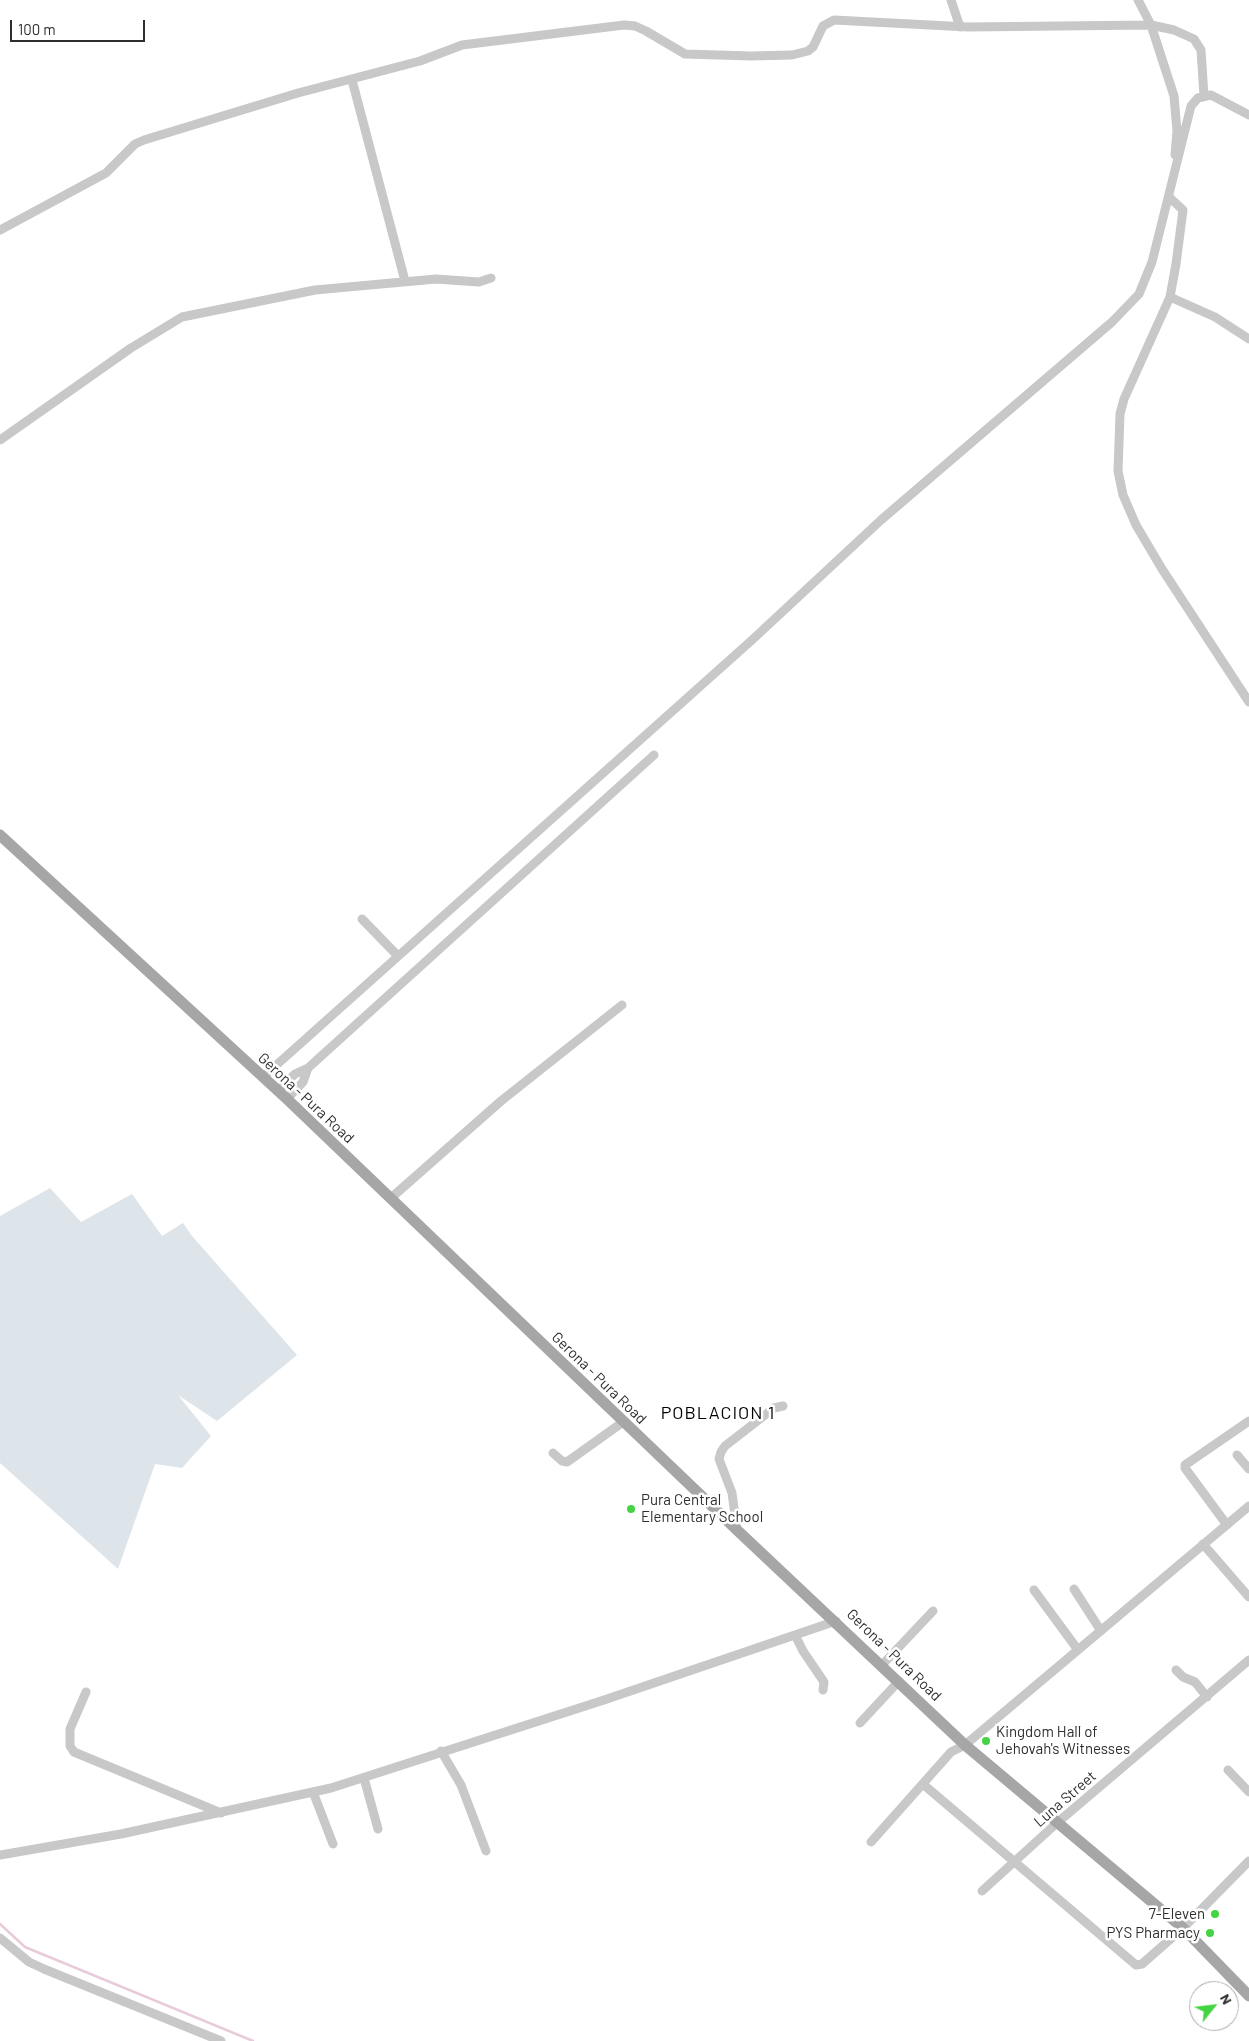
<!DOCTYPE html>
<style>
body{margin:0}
#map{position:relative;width:1249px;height:2041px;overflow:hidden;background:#fff;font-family:Barlow,sans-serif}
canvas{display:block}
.north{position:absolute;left:1189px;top:1981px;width:50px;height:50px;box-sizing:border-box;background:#fff;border:1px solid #ababab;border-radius:50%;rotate:61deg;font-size:14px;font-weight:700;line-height:20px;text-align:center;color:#2e2e2e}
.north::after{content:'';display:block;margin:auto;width:18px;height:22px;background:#43d541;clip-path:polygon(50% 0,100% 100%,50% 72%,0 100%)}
.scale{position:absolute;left:10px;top:20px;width:135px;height:22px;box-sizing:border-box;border:2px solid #2e2e2e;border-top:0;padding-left:6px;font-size:15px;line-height:18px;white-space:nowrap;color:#2e2e2e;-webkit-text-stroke:4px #fff;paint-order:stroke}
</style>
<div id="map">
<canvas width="1249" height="2041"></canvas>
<div class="north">N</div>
<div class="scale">100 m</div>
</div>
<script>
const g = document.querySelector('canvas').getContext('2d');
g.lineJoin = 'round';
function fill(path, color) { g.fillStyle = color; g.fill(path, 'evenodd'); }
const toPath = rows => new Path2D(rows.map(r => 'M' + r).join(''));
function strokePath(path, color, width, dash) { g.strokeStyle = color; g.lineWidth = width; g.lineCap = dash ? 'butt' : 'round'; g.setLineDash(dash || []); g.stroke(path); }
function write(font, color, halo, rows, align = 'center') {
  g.font = font + ' Barlow,sans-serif'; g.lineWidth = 5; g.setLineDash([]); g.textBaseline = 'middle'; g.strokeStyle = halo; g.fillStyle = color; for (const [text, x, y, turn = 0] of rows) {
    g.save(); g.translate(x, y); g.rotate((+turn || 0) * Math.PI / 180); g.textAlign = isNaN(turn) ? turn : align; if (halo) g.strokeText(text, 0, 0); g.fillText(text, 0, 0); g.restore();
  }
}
fill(toPath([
 [50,1188,81,1222,132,1194,162,1236,183,1223,192,1236,297,1355,217,1421,178,1395,211,1436,182,1468,155,1464,118,1569,0,1463,0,1216]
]), '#dde4ea');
strokePath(toPath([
 [0,1924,25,1947,253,2041]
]), '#e8cbdb', 2.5);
strokePath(toPath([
 [951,0,960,27],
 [1138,0,1151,25,1174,96,1177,131,1175,155],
 [352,80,405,281],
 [1169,197,1183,210,1176,264,1170,297,1124,399,1120,414,1118,471,1123,495,1136,525,1162,569,1249,702],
 [0,230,106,173,135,144,144,140,298,93,420,61,462,45,624,25,635,26,646,31,685,54,751,56,792,55,808,51,813,47,823,26,834,20,968,27,1151,25,1174,30,1194,39,1201,50,1204,96],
 [1170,297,1215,317,1249,339],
 [0,440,131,348,182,317,315,290,436,279,479,282,491,278],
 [362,919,397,955],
 [263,1077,752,640,881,520,1112,322,1139,294,1152,262,1191,106,1198,98,1211,95,1249,115],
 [277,1091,295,1074,308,1068],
 [287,1099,303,1082,308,1068,654,755],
 [391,1198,501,1101,622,1005],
 [553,1453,562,1461,567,1462,623,1422],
 [1237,1455,1249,1469],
 [1227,1525,1185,1468,1185,1465,1249,1421],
 [737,1530,732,1493,719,1459,721,1452,725,1446,774,1408,783,1406],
 [1203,1544,1249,1597],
 [1074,1589,1101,1631],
 [1034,1590,1078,1650],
 [795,1635,803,1651,824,1682,823,1690],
 [882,1665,933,1611],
 [1176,1670,1183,1677,1195,1682,1207,1697],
 [86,1692,70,1729,70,1746,74,1752,221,1813],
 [860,1723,899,1681],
 [441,1751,461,1785,486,1851],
 [1228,1770,1249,1792],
 [364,1778,378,1829],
 [924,1785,1136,1965,1142,1964,1183,1928,1249,1861],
 [313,1792,333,1844],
 [871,1842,951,1752,965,1745,1249,1506],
 [0,1855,121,1834,331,1788,604,1700,836,1621],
 [982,1891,1058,1822,1249,1660],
 [0,1938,29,1962,44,1969,221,2041]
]), '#c8c8c8', 9);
strokePath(toPath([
 [0,835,287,1099,737,1530,965,1745,1183,1928,1249,1996]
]), '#a6a6a6', 11);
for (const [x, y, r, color] of [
 [631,1509,5,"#43d541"],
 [986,1741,5,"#43d541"],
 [1215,1914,5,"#43d541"],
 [1210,1933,5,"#43d541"]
]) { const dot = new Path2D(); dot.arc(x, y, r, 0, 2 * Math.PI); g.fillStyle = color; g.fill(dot); strokePath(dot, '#fff', 2); }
write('15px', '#2e2e2e', '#fff', [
 ["Gerona - Pura Road",306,1098,43],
 ["Gerona - Pura Road",599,1378,44],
 ["Gerona - Pura Road",894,1655,44],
 ["Luna Street",1065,1799,-41]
]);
write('15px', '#2e2e2e', '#fff', [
 ["Pura Central",641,1500],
 ["Elementary School",641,1517],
 ["Kingdom Hall of",996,1732],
 ["Jehovah's Witnesses",996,1749],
 ["7-Eleven",1205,1914,"right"],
 ["PYS Pharmacy",1200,1933,"right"]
], 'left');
g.letterSpacing = '1px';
write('18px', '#000', '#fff', [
 ["POBLACION 1",718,1413]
]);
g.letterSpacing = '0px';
</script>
